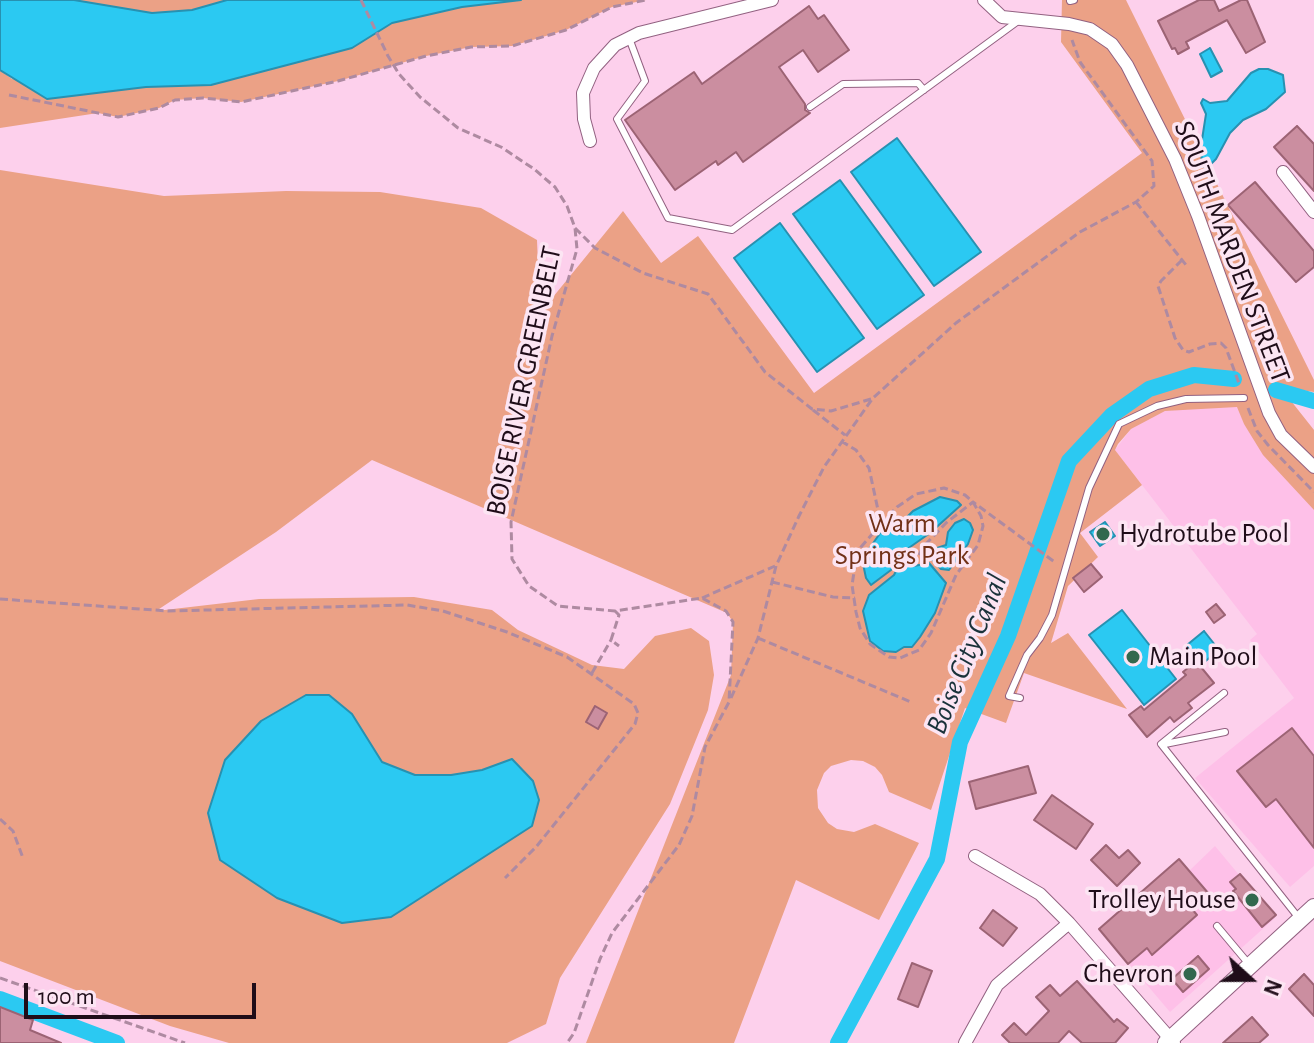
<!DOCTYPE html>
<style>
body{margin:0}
#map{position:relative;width:1314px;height:1043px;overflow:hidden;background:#fdd0ec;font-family:"Alegreya Sans",sans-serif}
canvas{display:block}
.north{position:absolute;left:1210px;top:939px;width:80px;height:80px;-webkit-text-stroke:6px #fce5f3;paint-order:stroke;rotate:111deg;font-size:22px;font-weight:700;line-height:32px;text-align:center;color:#1f0d19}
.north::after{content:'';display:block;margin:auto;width:28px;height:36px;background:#1f0d19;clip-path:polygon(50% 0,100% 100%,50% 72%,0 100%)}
.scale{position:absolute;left:24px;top:983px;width:232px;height:36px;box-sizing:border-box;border:4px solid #1f0d19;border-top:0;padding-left:10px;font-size:24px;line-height:28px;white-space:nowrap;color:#1f0d19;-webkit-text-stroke:6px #fce5f3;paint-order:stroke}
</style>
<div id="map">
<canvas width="1314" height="1043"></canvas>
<div class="north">N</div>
<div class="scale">100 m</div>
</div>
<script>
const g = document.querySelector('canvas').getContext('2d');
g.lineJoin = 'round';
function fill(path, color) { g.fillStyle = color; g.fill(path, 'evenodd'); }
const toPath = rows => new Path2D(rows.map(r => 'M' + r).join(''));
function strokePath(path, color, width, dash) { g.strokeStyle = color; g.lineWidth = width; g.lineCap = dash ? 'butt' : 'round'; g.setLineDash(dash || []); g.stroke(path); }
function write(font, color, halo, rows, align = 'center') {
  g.font = font + ' "Alegreya Sans",sans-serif'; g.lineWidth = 7; g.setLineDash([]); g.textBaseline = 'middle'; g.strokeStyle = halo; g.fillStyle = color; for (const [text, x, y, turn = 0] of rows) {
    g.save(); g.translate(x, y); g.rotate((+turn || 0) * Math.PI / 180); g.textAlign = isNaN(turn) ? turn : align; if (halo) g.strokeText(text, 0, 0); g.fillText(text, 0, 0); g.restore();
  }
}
fill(toPath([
 [1206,407,1238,407,1244,424,1314,509,1314,866,1290,887,1195,778,1294,698,1250,640,1257,634,1115,450,1131,429,1151,417,1165,411],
 [1215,846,1275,918,1170,1012,1101,931,1181,861,1189,871]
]), '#fec0e8');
fill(toPath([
 [74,0,227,0,192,10,152,13],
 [521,0,646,0,612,7,566,30,512,46,471,47,426,56,338,81,241,102,203,98,175,100,159,108,118,117,98,113,0,128,0,70,12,79,146,87,211,85,352,48,392,23,462,7],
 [1062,0,1126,0,1314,380,1314,392,1280,387,1314,430,1314,510,1263,455,1244,424,1237,407,1165,411,1131,429,1118,444,1115,450,1142,485,1080,533,1098,557,1068,586,1051,643,1068,633,1127,709,1024,673,1006,723,965,708,931,810,889,792,882,775,875,767,863,761,851,760,831,766,824,773,817,790,818,808,828,823,837,829,854,832,875,824,919,843,879,920,796,880,734,1043,586,1043,731,675,733,622,727,613,372,460,276,532,156,611,259,599,414,597,492,610,518,630,592,665,624,669,655,636,691,628,709,641,714,675,708,710,670,804,560,978,546,1024,507,1043,229,1043,170,1026,0,961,0,170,164,196,286,191,380,192,481,208,537,240,540,313,623,211,661,263,698,236,814,393,1142,153,1061,42]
]), '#eba186');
const water = toPath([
 [0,0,74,0,152,13,192,10,227,0,521,0,462,7,392,23,352,48,211,85,146,87,47,99,0,70,0,0],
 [1210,48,1222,71,1211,77,1200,54,1210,48],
 [1259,69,1268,69,1283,75,1285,92,1266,109,1243,120,1230,133,1216,159,1209,166,1202,167,1201,146,1206,114,1201,103,1203,99,1210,103,1227,101,1251,73,1259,69],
 [897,138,981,252,934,286,851,172,897,138],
 [840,180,924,295,877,329,793,214,840,180],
 [780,223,864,338,817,372,734,258,780,223],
 [940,497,957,501,961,505,930,533,903,552,891,570,871,585,866,578,862,559,883,529,898,520,904,520,913,511,940,497],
 [964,519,970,523,973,530,968,544,949,570,941,569,930,557,931,550,946,545,948,532,955,523,964,519],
 [1105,522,1115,536,1100,546,1090,532,1105,522],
 [906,557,914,566,929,563,946,583,935,613,920,637,912,647,904,647,896,652,883,651,870,641,863,611,869,595,894,575,902,559,906,557],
 [1122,610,1176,679,1144,705,1089,635,1122,610],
 [1204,631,1219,650,1202,664,1187,645,1204,631],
 [306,695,329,695,352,714,382,762,415,775,451,775,482,770,512,759,533,781,539,800,532,826,391,917,342,923,277,898,220,860,208,813,225,760,261,721,306,695]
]);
fill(water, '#2bc9f2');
strokePath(water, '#2791b1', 2);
strokePath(toPath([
 [1276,390,1314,401],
 [0,999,117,1043],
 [838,1043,937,859,960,742,1008,636,1069,461,1112,415,1149,389,1194,375,1234,379]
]), '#2bc9f2', 16);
const building = toPath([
 [1199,0,1214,0,1219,11,1241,0,1247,0,1265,42,1246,53,1227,20,1186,42,1189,48,1178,54,1175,48,1172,49,1158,21,1199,0],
 [809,6,818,19,824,15,849,50,818,72,803,50,779,67,805,104,805,110,810,113,743,162,736,152,718,165,716,161,675,190,625,120,694,72,702,84,809,6],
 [1297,126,1314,144,1314,191,1274,147,1297,126],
 [1255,182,1314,251,1314,267,1296,282,1228,205,1255,182],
 [1091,564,1102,577,1084,592,1073,578,1091,564],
 [1216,604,1225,615,1214,623,1206,612,1216,604],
 [1196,661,1214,683,1188,703,1192,708,1174,722,1170,717,1147,737,1129,715,1141,706,1144,710,1186,675,1183,672,1196,661],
 [595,706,607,713,598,729,586,722,595,706],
 [1292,728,1314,756,1314,848,1276,799,1266,807,1237,771,1292,728],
 [1028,766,1036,793,976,809,969,782,1028,766],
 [1052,795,1093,824,1076,849,1034,820,1052,795],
 [1106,845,1119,858,1128,850,1140,863,1117,886,1091,860,1106,845],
 [1179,859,1209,894,1192,909,1197,915,1152,955,1147,948,1128,964,1099,929,1179,859],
 [1240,874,1276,915,1262,927,1233,891,1236,889,1230,882,1240,874],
 [993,910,1017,928,1003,946,980,928,993,910],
 [1198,956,1209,969,1183,992,1172,979,1198,956],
 [912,963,932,971,918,1007,898,999,912,963],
 [1304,974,1314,985,1314,1016,1289,989,1304,974],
 [1077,981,1114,1022,1117,1019,1128,1028,1115,1043,1082,1043,1069,1031,1058,1043,1010,1043,1002,1035,1014,1023,1026,1035,1049,1011,1036,997,1050,985,1060,996,1077,981],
 [0,1007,33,1020,30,1030,61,1043,0,1043,0,1007],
 [1252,1017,1268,1035,1259,1043,1223,1043,1252,1017]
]);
fill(building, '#cb8ea0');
strokePath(building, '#9c6374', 2);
const service = toPath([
 [1070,1,1074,0],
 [629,38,645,81,617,119,668,218,732,230,1018,21],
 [810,107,843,84,918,83,924,90],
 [1224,693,1161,744,1298,917],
 [1020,698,1009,696,1027,655,1040,638,1052,615,1089,488,1119,424,1157,406,1186,399,1244,398],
 [1165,744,1225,732],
 [1217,926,1248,963]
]);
const minor = toPath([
 [984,0,1002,17,1069,24,1090,29,1112,44,1127,65,1175,159,1198,216,1269,413,1281,435,1314,467],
 [590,141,584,119,583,93,594,68,615,45,639,33,772,0],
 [1283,172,1314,212],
 [975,856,1040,894,1069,923,1174,1043],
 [965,1043,997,985,1069,923]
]);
const tertiary = toPath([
 [1166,1043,1314,907]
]);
strokePath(service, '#926181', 8);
strokePath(minor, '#926181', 14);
strokePath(tertiary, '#926181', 18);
strokePath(toPath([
 [361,0,388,56,399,74,420,97,458,128,501,147,534,169,555,187,567,206,575,228,577,249,552,336,511,522,512,559,529,586,558,606,615,611,702,598,726,611,733,622,729,702,705,747,692,816,679,845,612,933,600,959,574,1033,567,1043],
 [9,95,118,117,159,108,175,100,203,98,241,102,338,81,426,56,471,47,512,46,566,30,612,7,646,0],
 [1136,202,1186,265],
 [575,228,595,248,643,273,708,294,765,372,812,409,831,411,871,399],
 [1182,260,1161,281,1158,286,1175,338,1183,350,1189,352,1210,344,1221,343,1226,348,1240,386],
 [1248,408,1257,431,1268,445,1314,492],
 [813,410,845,435],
 [841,441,856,450,869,468,881,524,897,507,916,494,944,488,965,495,973,502,981,516,983,526,978,545,956,575,931,633,919,650,900,658,889,657,870,644,860,628,856,612,852,585,856,560,861,547,881,524],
 [919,555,923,547,946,523,973,502,1056,563],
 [772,582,833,597,855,598],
 [702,598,775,566],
 [0,599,168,611,407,605,443,611,507,632,567,657,634,704,638,713,635,724,536,847,505,878],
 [615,611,619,615,611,640,619,646],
 [758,638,911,702],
 [592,673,611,640],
 [731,698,758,638,776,566,799,516,824,467,873,398,956,323,1080,232,1136,202,1154,186,1152,161,1080,62,1072,40],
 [0,819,13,831,23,858],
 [0,978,185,1043]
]), '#ae8aa1', 3, [8, 4]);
strokePath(service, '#fff', 6);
strokePath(minor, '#fff', 12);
strokePath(tertiary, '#fff', 16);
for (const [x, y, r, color] of [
 [1103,534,8,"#32684e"],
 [1133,657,8,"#32684e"],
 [1252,900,8,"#32684e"],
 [1190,974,8,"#32684e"]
]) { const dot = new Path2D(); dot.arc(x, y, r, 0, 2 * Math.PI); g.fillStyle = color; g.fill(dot); strokePath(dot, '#fce5f3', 3); }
write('28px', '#1f0d19', '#fce5f3', [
 ["SOUTH MARDEN STREET",1232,252,69],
 ["BOISE RIVER GREENBELT",524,381,-78]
]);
write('28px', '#723118', '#fce5f3', [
 ["Warm",902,524],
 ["Springs Park",902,556]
]);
write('28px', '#1f0d19', '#fce5f3', [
 ["Hydrotube Pool",1119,534],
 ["Main Pool",1149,657],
 ["Trolley House",1236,900,"right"],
 ["Chevron",1174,974,"right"]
], 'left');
write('italic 30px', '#1a323a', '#fce5f3', [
 ["Boise City Canal",967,654,-68]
]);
</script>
